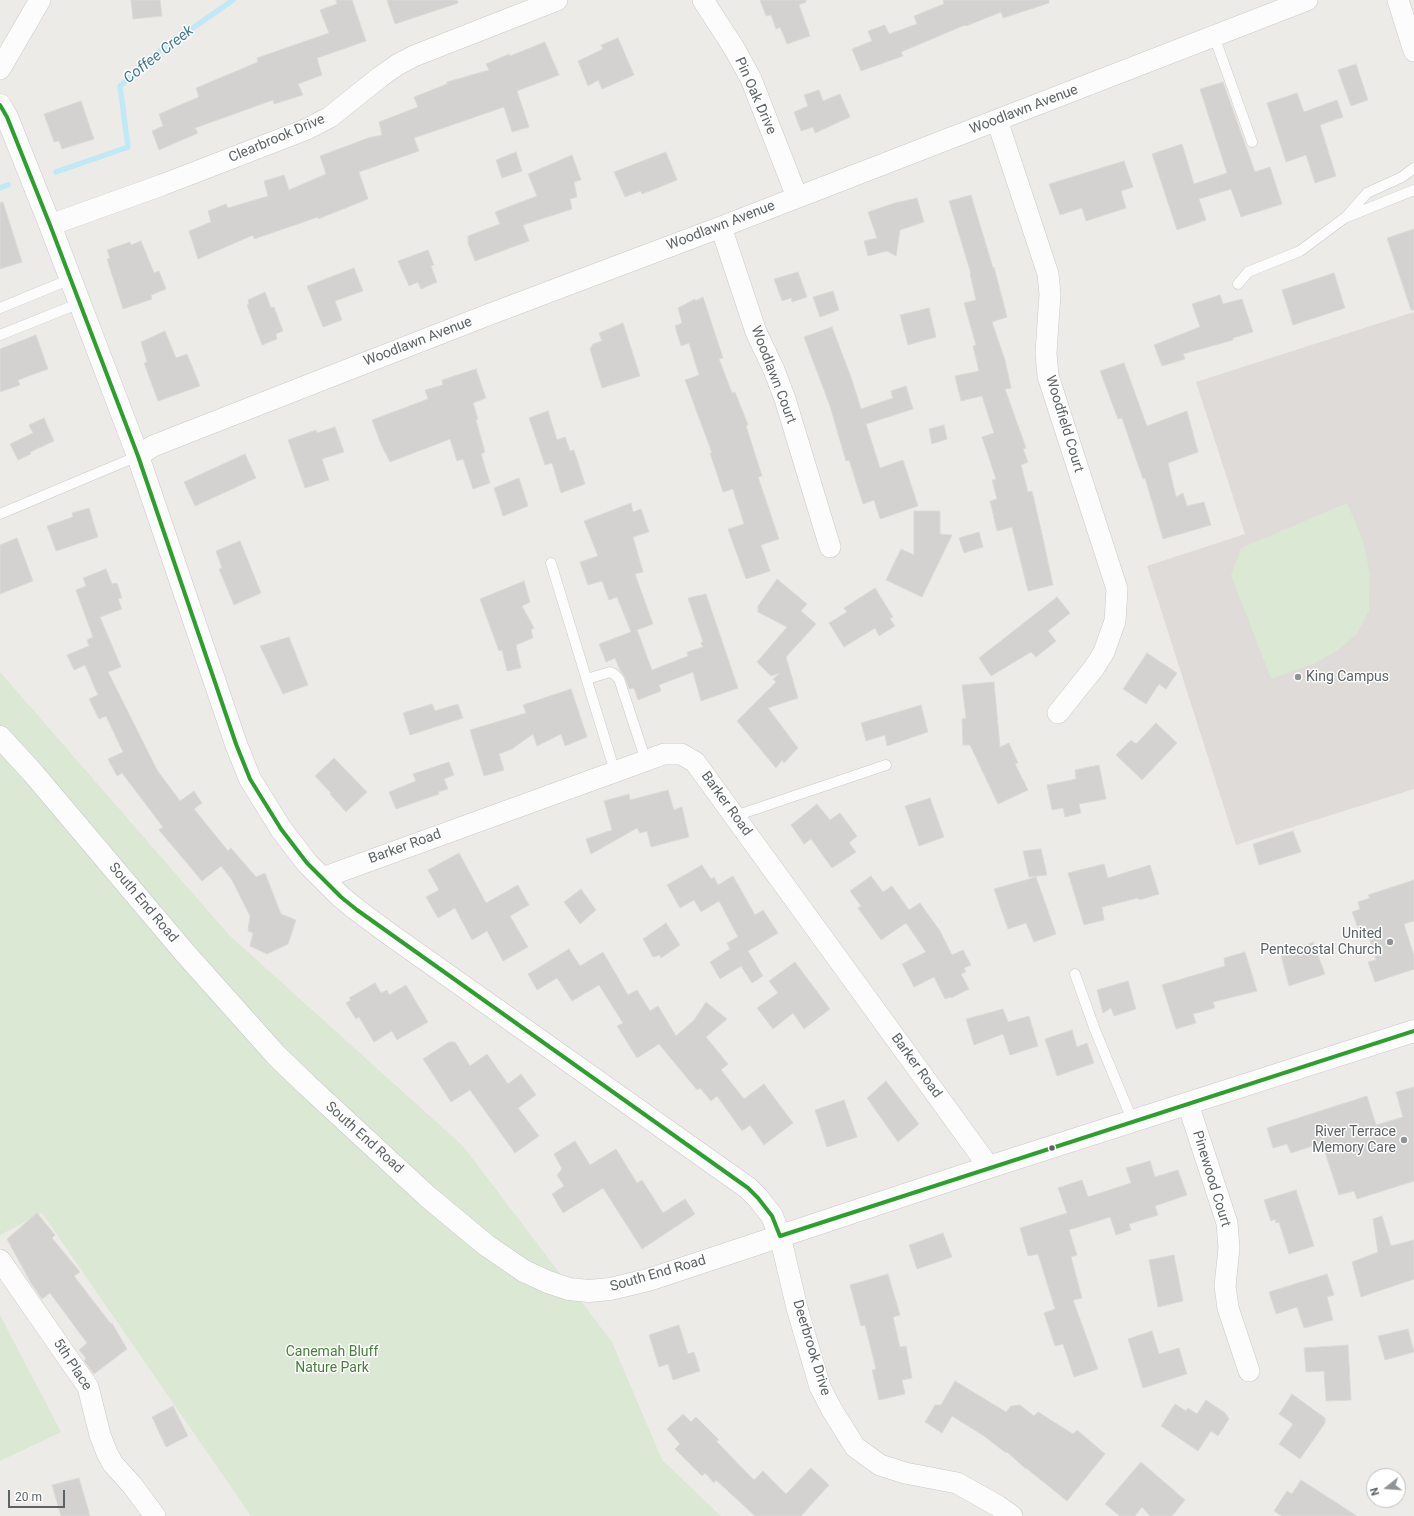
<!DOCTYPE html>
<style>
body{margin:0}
#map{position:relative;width:1414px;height:1516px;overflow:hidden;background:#edebe8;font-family:Roboto,sans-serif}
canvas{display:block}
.north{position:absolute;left:1366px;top:1468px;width:40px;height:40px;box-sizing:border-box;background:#fff;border:1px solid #bec1c1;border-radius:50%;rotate:253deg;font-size:11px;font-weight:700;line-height:16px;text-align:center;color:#5d6365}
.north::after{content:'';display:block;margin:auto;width:14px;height:18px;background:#8f9393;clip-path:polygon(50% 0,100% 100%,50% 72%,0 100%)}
.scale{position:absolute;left:8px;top:1490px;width:57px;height:18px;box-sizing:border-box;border:2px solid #5d6365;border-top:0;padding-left:5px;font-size:12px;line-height:14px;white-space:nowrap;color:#5d6365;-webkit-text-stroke:3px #fff;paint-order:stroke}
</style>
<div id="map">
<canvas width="1414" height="1516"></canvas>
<div class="north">N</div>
<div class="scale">20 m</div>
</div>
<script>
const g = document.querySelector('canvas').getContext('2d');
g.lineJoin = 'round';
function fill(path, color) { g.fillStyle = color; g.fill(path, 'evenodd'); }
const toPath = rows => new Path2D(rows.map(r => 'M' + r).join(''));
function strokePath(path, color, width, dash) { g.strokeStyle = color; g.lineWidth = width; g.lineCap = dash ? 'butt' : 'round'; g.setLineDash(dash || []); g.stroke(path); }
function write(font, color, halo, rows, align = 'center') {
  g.font = font + ' Roboto,sans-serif'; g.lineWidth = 3; g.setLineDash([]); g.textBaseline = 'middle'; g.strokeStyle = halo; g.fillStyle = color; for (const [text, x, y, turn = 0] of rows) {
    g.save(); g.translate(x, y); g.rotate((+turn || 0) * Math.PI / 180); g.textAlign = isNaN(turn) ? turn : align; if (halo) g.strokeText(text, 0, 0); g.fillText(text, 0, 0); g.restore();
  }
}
fill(toPath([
 [1414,312,1414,789,1236,845,1147,566,1245,534,1196,382]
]), '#dfdbd8');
fill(toPath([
 [1347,503,1362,538,1370,573,1369,610,1357,634,1337,651,1313,664,1271,679,1231,575,1241,548],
 [0,672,229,935,463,1146,612,1342,662,1460,721,1516,251,1516,42,1213,0,1235],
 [0,1315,61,1432,0,1461]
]), '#dae8d4');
strokePath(toPath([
 [56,172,128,147,120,86,160,51,233,0],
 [0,188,8,185]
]), '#bfe9f5', 5.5);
const building = toPath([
 [131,0,160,0,162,16,133,19,131,0],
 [336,0,352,0,366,41,317,58,322,75,298,84,303,95,274,104,273,100,195,128,198,133,159,150,152,131,163,126,159,114,199,97,196,88,258,62,257,58,329,33,320,10,337,4,336,0],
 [387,0,457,0,458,3,395,24,387,0],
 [760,0,806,0,806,2,799,5,810,36,787,44,780,27,776,29,771,15,766,16,760,0],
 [943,0,1049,0,1049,3,1003,18,1001,12,966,26,965,25,901,52,903,56,861,71,852,49,872,41,868,31,885,25,889,34,917,24,914,16,944,4,943,0],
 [618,38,634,75,602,89,598,80,588,86,578,61,603,49,601,45,618,38],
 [545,42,559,75,517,91,529,127,512,132,504,107,414,138,419,151,359,172,368,199,318,219,318,217,254,239,253,235,198,259,189,231,211,222,208,211,226,204,228,208,268,196,264,181,284,175,289,190,326,174,320,156,368,138,382,135,379,122,418,107,414,97,447,84,447,82,489,70,486,64,509,54,510,56,545,42],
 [1356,64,1368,100,1351,106,1338,70,1356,64],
 [1223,82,1255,172,1270,167,1282,204,1241,217,1231,189,1199,199,1206,220,1177,230,1152,154,1182,144,1194,184,1227,173,1200,89,1223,82],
 [819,90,823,101,840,94,850,117,815,133,813,127,801,131,794,112,808,106,804,95,819,90],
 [1297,93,1304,112,1337,100,1343,117,1320,125,1336,176,1315,183,1306,155,1286,162,1267,103,1297,93],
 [81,101,94,139,62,149,59,141,54,142,44,114,81,101],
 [516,152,522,171,502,178,496,160,516,152],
 [666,152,677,180,642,194,641,191,625,197,614,172,666,152],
 [572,155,581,180,574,182,577,197,570,199,572,209,523,225,529,241,475,261,468,243,468,236,500,224,495,212,537,196,528,174,572,155],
 [1124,161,1133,187,1121,191,1126,208,1086,221,1082,208,1060,215,1049,184,1124,161],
 [971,195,993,268,994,267,1007,317,992,322,1005,360,1011,388,1005,389,1026,448,1023,449,1028,462,1021,465,1028,492,1032,491,1042,534,1053,585,1028,591,1012,527,997,531,990,501,997,499,992,480,996,479,982,437,994,433,982,396,961,401,955,376,979,371,973,346,976,345,964,303,976,300,970,274,971,274,949,201,971,195],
 [917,198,924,222,900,230,896,256,887,251,868,256,864,241,877,238,868,212,895,203,917,198],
 [3,202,22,262,0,269,0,203,3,202],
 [1414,229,1414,310,1411,310,1387,238,1414,229],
 [141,241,154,273,159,271,166,289,151,295,152,299,123,309,107,259,110,258,107,250,130,242,131,245,141,241],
 [428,250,434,265,431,266,437,282,421,289,418,282,409,286,398,261,428,250],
 [354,268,363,291,335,301,342,320,323,327,307,286,354,268],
 [798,272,807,297,792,302,791,298,782,301,774,279,798,272],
 [1334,273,1345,308,1293,325,1282,290,1334,273],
 [833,291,839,310,820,317,813,297,833,291],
 [265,292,271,308,274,307,283,331,276,334,277,339,262,345,247,305,249,304,248,300,265,292],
 [1220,295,1223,304,1242,299,1253,332,1233,338,1233,340,1183,354,1185,359,1162,366,1154,345,1200,327,1192,304,1220,295],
 [703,297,723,358,719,359,732,393,735,392,748,425,746,426,762,476,758,477,779,539,761,545,770,571,746,579,728,529,744,524,733,489,723,492,710,453,712,453,685,380,699,375,689,343,681,346,675,326,682,323,678,308,695,299,695,301,703,297],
 [929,308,936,337,908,345,900,315,929,308],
 [623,323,640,376,602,388,590,349,593,344,602,341,599,333,623,323],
 [832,327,852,380,861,409,893,398,891,391,906,386,913,409,866,424,880,468,903,460,918,506,880,519,874,500,863,504,849,460,846,461,830,406,804,337,832,327],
 [165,331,176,358,187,354,200,386,158,401,144,363,147,362,141,342,165,331],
 [36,335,48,369,18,380,20,385,0,392,0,349,36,335],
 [1124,363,1147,426,1187,411,1198,452,1168,463,1176,497,1183,493,1187,506,1204,502,1211,525,1163,539,1145,478,1143,479,1122,418,1118,419,1100,371,1124,363],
 [476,369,486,398,473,403,478,419,476,420,485,452,481,454,490,483,473,489,463,459,457,461,450,439,390,462,381,444,372,420,428,399,425,390,443,385,442,380,476,369],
 [548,411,557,440,565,437,570,451,574,450,585,484,561,493,552,463,545,465,529,418,548,411],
 [44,418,54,441,30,452,31,454,18,460,10,444,33,433,29,425,44,418],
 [944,425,947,439,932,444,929,429,944,425],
 [335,427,344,452,322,459,329,480,305,488,288,440,316,430,317,433,335,427],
 [245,454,256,478,195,506,184,482,245,454],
 [519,478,528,506,503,516,494,488,519,478],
 [631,503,633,512,641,509,649,532,633,537,643,572,635,574,653,624,637,630,652,670,688,656,687,652,703,647,701,643,703,642,688,598,706,594,738,688,701,701,693,672,659,685,661,691,638,700,634,688,629,689,625,677,620,670,615,658,606,662,599,644,631,632,617,597,609,600,602,581,588,585,580,562,598,556,584,521,631,503],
 [89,508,98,537,56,551,47,526,73,517,72,513,89,508],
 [914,511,940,511,940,534,952,535,922,597,886,580,901,549,914,555,914,511],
 [979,532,983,547,964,553,959,538,979,532],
 [17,538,33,581,0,594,0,545,17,538],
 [240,541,261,593,234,605,219,569,222,568,216,551,240,541],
 [106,569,112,584,117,583,122,598,118,599,122,609,100,617,121,667,108,672,157,770,180,801,194,791,202,803,194,809,228,851,231,848,256,877,265,873,281,914,296,920,288,944,267,954,250,946,253,933,248,931,250,916,232,880,221,866,202,881,159,830,163,827,122,773,117,776,108,759,123,752,106,716,99,719,89,699,98,695,85,665,74,670,67,655,89,646,87,640,93,637,76,590,86,586,83,578,106,569],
 [777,579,807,604,801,611,816,624,786,657,798,698,768,708,798,748,784,763,782,760,776,768,737,721,776,682,773,679,780,673,771,676,757,662,787,627,758,612,758,606,777,579],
 [524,581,530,602,522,606,534,628,531,630,533,638,516,645,521,668,507,671,502,650,499,651,480,599,524,581],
 [875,588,893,617,890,619,895,626,879,636,875,628,844,647,829,623,847,612,844,608,875,588],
 [1057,597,1070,613,1048,631,1056,641,1036,657,1031,652,991,676,979,658,1057,597],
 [289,637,308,685,283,694,260,646,289,637],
 [1147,653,1177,673,1166,689,1159,684,1146,704,1123,689,1147,653],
 [994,682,1000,747,1009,743,1018,763,1015,764,1028,790,998,804,970,745,963,745,962,719,966,718,962,685,994,682],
 [571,689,587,737,565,746,561,734,537,746,533,734,512,749,499,754,504,770,484,776,470,730,526,713,523,705,571,689],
 [432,704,435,711,458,704,463,718,410,735,403,713,432,704],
 [921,705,928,732,887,746,885,735,866,741,861,723,921,705],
 [1156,723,1177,743,1142,780,1116,755,1131,740,1136,744,1156,723],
 [334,758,367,792,346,812,330,794,331,793,315,776,334,758],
 [449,762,454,775,444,779,448,789,438,792,439,794,396,809,389,792,416,781,413,774,449,762],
 [1099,765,1106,799,1079,804,1081,813,1065,817,1063,808,1052,810,1047,785,1076,779,1075,770,1099,765],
 [668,790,674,810,682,807,689,837,651,847,647,831,640,833,637,828,591,854,586,839,612,830,604,801,629,794,630,800,668,790],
 [930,798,944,837,919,846,905,806,930,798],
 [817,804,830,820,840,813,857,836,849,843,856,852,832,868,811,839,804,844,791,825,817,804],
 [1293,831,1301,852,1259,865,1253,844,1293,831],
 [1041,849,1047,875,1029,877,1023,851,1041,849],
 [459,853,486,903,518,885,529,905,510,916,528,947,503,961,487,931,472,940,455,908,438,918,426,897,439,890,428,870,459,853],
 [1104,864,1108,878,1150,865,1159,894,1139,900,1138,898,1102,907,1104,920,1084,925,1068,873,1104,864],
 [702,865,711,879,714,877,718,885,733,876,755,915,763,910,778,933,748,951,763,976,752,983,741,966,720,979,710,962,730,949,727,943,738,937,719,901,701,912,694,900,680,908,667,885,702,865],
 [871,876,883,892,892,886,909,910,920,903,940,931,952,955,963,950,971,965,964,968,966,972,961,974,969,989,951,998,950,997,945,999,934,977,914,987,902,964,926,952,906,923,881,940,858,908,861,906,850,891,871,876],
 [1036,877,1056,934,1034,942,1026,923,1008,929,994,889,1036,877],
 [1414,880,1414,921,1404,924,1414,956,1414,969,1375,982,1368,962,1376,960,1365,925,1358,928,1352,912,1360,909,1358,902,1370,898,1368,895,1414,880],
 [581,889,596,910,580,924,564,902,581,889],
 [666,923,680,945,661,958,660,955,653,957,643,939,666,923],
 [1313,942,1325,974,1289,986,1281,955,1313,942],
 [569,949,580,966,603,952,628,995,637,990,650,1011,658,1006,676,1036,694,1020,706,1002,727,1019,706,1037,728,1064,721,1070,744,1099,764,1084,793,1123,764,1145,750,1125,742,1131,717,1096,711,1101,700,1088,697,1090,659,1044,637,1058,617,1026,623,1023,599,985,572,1001,557,978,537,990,528,974,569,949],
 [1245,952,1257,991,1213,1002,1215,1008,1193,1014,1196,1023,1176,1029,1162,985,1225,966,1224,958,1245,952],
 [795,962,830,1009,804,1029,793,1013,773,1029,757,1008,778,993,769,981,795,962],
 [1128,981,1136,1009,1114,1016,1111,1008,1103,1013,1097,990,1128,981],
 [375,983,381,993,387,990,389,995,406,985,428,1022,397,1040,392,1031,374,1042,359,1017,356,1019,346,1003,351,1000,349,998,375,983],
 [1003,1009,1008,1022,1029,1016,1038,1046,1010,1055,1003,1034,974,1045,966,1019,1003,1009],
 [1072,1030,1077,1047,1087,1043,1094,1063,1057,1076,1045,1039,1072,1030],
 [449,1042,455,1042,470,1066,487,1054,508,1084,521,1074,536,1095,518,1108,539,1136,515,1153,470,1090,451,1102,423,1059,449,1042],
 [886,1081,919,1124,898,1142,867,1098,886,1081],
 [1414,1087,1414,1181,1357,1199,1354,1191,1339,1195,1322,1143,1291,1153,1287,1144,1273,1148,1267,1128,1367,1096,1376,1125,1403,1117,1396,1092,1414,1087],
 [844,1100,857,1137,827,1147,815,1110,844,1100],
 [575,1141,590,1165,616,1149,637,1183,642,1180,663,1213,685,1199,695,1214,642,1249,603,1188,563,1213,552,1194,564,1186,557,1175,562,1169,554,1154,575,1141],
 [1150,1161,1155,1177,1178,1170,1187,1195,1155,1206,1158,1215,1129,1224,1131,1230,1116,1235,1110,1217,1069,1230,1077,1255,1071,1257,1082,1298,1073,1300,1098,1369,1074,1377,1063,1344,1055,1346,1044,1313,1055,1309,1038,1254,1028,1256,1020,1228,1067,1213,1058,1188,1082,1180,1088,1197,1131,1183,1126,1168,1150,1161],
 [1296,1190,1314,1246,1289,1254,1279,1222,1276,1223,1275,1219,1271,1221,1264,1200,1296,1190],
 [37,1213,55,1235,52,1238,80,1272,74,1276,111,1324,112,1323,127,1349,94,1374,84,1361,86,1358,79,1350,87,1343,50,1293,42,1299,31,1283,7,1239,37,1213],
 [1382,1216,1391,1246,1414,1240,1414,1279,1361,1297,1352,1262,1378,1252,1373,1219,1382,1216],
 [943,1233,952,1257,917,1269,909,1245,943,1233],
 [1174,1255,1183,1301,1158,1307,1149,1260,1174,1255],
 [888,1274,900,1315,893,1317,900,1347,906,1346,912,1378,902,1380,905,1394,879,1400,872,1370,876,1369,865,1325,861,1326,850,1285,888,1274],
 [1327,1274,1334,1295,1327,1297,1333,1320,1304,1328,1297,1307,1276,1314,1269,1292,1327,1274],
 [679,1325,688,1354,694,1352,700,1371,673,1380,668,1364,659,1367,649,1335,679,1325],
 [1408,1329,1414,1352,1385,1360,1378,1336,1408,1329],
 [1152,1331,1159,1354,1179,1348,1187,1374,1143,1388,1128,1339,1152,1331],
 [1348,1345,1351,1400,1326,1401,1324,1371,1306,1372,1304,1348,1348,1345],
 [955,1381,1006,1412,1011,1406,1020,1405,1034,1416,1038,1412,1073,1434,1077,1430,1105,1454,1067,1501,1026,1468,1026,1469,1007,1452,1006,1453,984,1436,952,1416,942,1433,925,1422,935,1405,941,1405,955,1381],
 [1292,1394,1325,1418,1325,1423,1300,1459,1279,1444,1293,1424,1279,1414,1292,1394],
 [1206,1400,1225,1413,1229,1419,1218,1436,1211,1431,1198,1451,1161,1426,1175,1404,1186,1411,1188,1408,1197,1414,1206,1400],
 [173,1406,188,1436,166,1447,152,1417,173,1406],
 [683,1414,691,1422,696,1417,719,1440,716,1441,754,1480,763,1471,786,1494,811,1468,829,1485,801,1516,755,1516,716,1480,714,1483,705,1473,702,1476,675,1449,680,1444,667,1429,683,1414],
 [1141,1462,1185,1500,1172,1516,1150,1516,1142,1507,1135,1516,1120,1516,1105,1504,1141,1462],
 [79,1478,90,1516,61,1516,52,1485,79,1478],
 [1301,1480,1357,1516,1282,1516,1274,1511,1287,1491,1292,1494,1301,1480]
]);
fill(building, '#d3d2d1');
strokePath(building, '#dcdad7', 1);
const service = toPath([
 [1214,36,1252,142],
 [1347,217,1414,190],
 [1238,284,1248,272,1300,251,1346,217,1367,193,1402,177,1414,168],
 [0,308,71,279],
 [0,335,80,303],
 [0,514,138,456],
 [551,563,615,772],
 [587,679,610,672,614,674,619,679,646,761],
 [735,816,886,765],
 [1075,974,1095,1030,1133,1122]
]);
const minor = toPath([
 [703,0,734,48,751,79,797,197],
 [1398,0,1414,51],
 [0,69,40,0],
 [997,120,1048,274,1050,294,1046,353,1048,376,1117,589,1115,621,1104,652,1094,668,1058,713],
 [50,225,162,185,307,129,330,117,380,77,397,65,414,56,557,0],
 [721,227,756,332,774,370,785,399,830,547],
 [138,456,153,446,485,316,721,227,1307,0],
 [322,878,664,754,681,754,695,762,989,1167],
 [1188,1104,1227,1223,1229,1248,1225,1286,1228,1308,1249,1371],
 [780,1236,797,1308,820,1387,832,1410,855,1447,880,1465,905,1473,957,1483,998,1506,1012,1516],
 [0,1260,88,1387,100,1435,107,1453,113,1464,132,1485,155,1516]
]);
const tertiary = toPath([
 [0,105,7,117,50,225,138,456,236,744,250,779,281,829,307,863,341,897,357,910,388,933,748,1188,758,1198,772,1216,780,1236]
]);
const secondary = toPath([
 [0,737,33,773,185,953,276,1055,307,1085,427,1196,486,1245,524,1271,548,1282,569,1289,589,1291,610,1289,648,1280,989,1167,1414,1031]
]);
strokePath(service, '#c9c9c8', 11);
strokePath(minor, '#c9c9c8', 22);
strokePath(tertiary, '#c9c9c8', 23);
strokePath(secondary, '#c9c9c8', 23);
strokePath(service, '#fcfcfc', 10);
strokePath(minor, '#fcfcfc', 21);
strokePath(tertiary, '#fcfcfc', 22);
strokePath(secondary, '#fcfcfc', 22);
strokePath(toPath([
 [0,105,7,117,50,225,138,456,236,744,250,779,281,829,307,863,341,897,357,910,748,1188,758,1198,772,1216,780,1236,1414,1031]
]), '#2ca02c', 4);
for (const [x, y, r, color] of [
 [1298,677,4,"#8f9393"],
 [1390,942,4,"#8f9393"],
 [1404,1140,4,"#8f9393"],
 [1052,1148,3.5,"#5d6365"]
]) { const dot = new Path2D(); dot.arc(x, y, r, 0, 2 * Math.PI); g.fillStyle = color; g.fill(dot); strokePath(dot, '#fff', 1.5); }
write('14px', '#5d6365', '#fff', [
 ["Pin Oak Drive",755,96,66],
 ["Woodlawn Avenue",1024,110,-21],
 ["Clearbrook Drive",277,139,-23],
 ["Woodlawn Avenue",721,226,-21],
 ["Woodlawn Avenue",418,342,-21],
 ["Woodlawn Court",773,375,69],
 ["Woodfield Court",1064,424,73],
 ["Barker Road",726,804,54],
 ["Barker Road",405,847,-20],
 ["South End Road",143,903,50],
 ["Barker Road",916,1066,54],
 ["South End Road",364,1138,42],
 ["Pinewood Court",1211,1179,73],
 ["South End Road",658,1274,-16],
 ["Deerbrook Drive",811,1348,73],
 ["5th Place",72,1365,57]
]);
write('14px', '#5d6365', '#fff', [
 ["King Campus",1306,677,"left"],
 ["United",1382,934],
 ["Pentecostal Church",1382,950],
 ["River Terrace",1396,1132],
 ["Memory Care",1396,1148]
], 'right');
write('14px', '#458039', '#fff', [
 ["Canemah Bluff",332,1352],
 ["Nature Park",332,1368]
]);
write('italic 15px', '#3f7992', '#fff', [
 ["Coffee Creek",159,55,-38]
]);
</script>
